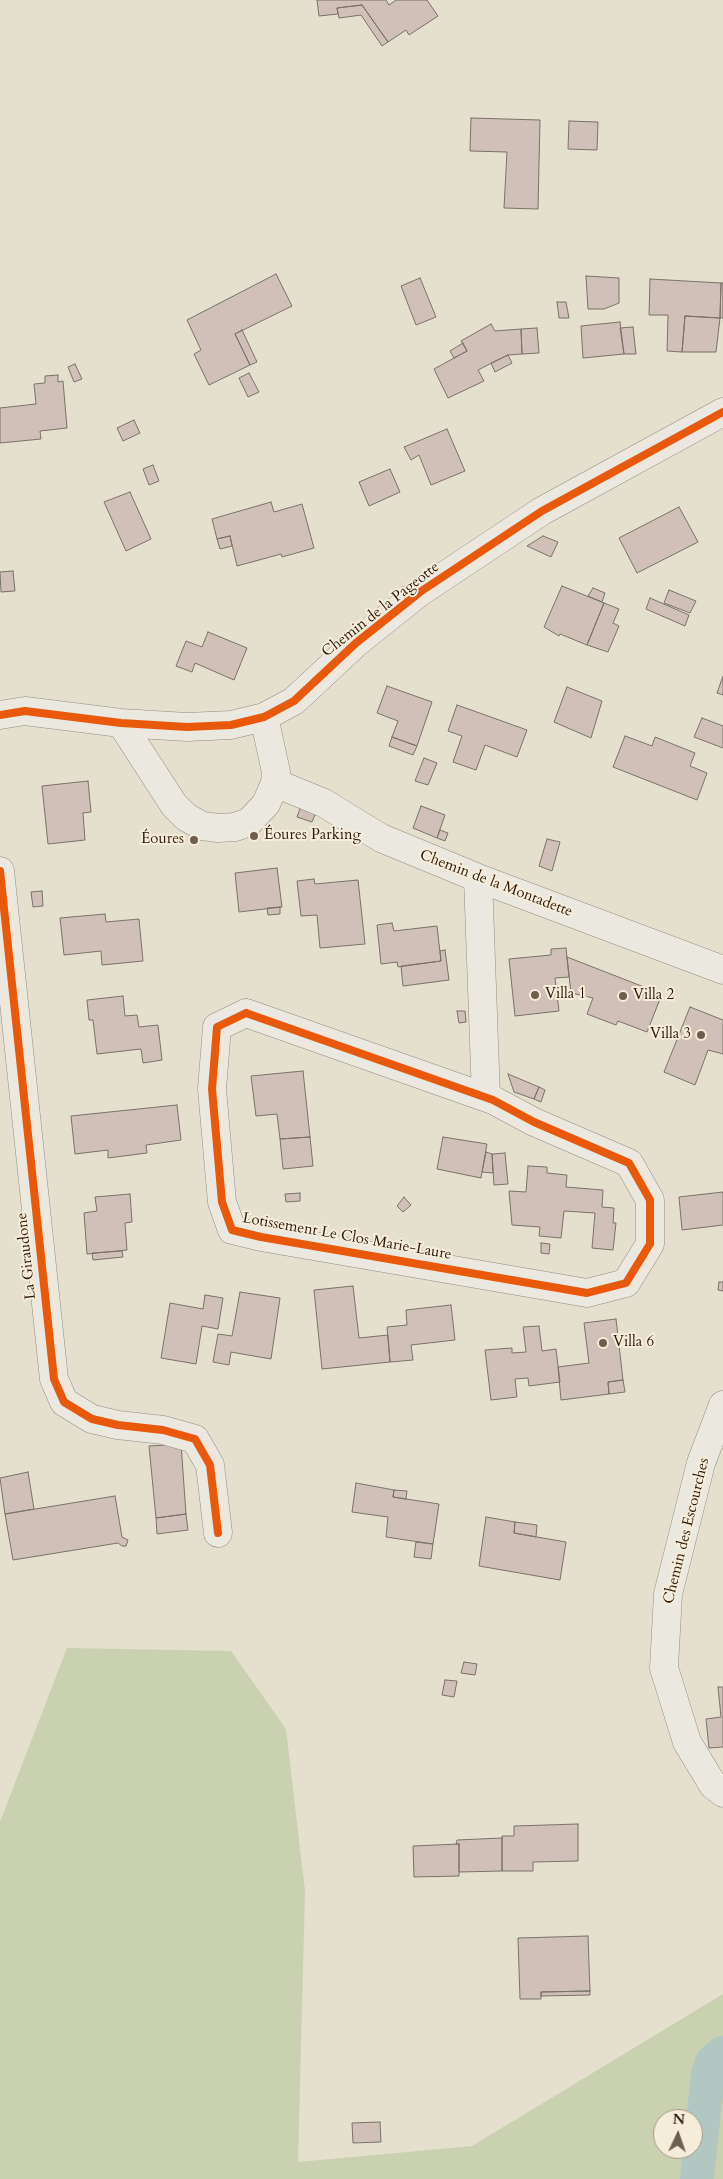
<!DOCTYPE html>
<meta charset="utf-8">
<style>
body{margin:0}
#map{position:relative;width:723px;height:2179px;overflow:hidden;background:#e5dfce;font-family:Cardo,serif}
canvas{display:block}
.north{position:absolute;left:653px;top:2109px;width:50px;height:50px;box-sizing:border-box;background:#f5edd9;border:1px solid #a59886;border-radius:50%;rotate:3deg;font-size:14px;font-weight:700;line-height:20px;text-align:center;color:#2c1809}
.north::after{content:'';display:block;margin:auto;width:18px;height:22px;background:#6d5e4e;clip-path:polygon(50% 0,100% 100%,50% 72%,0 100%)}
</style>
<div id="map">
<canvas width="723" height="2179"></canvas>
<div class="north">N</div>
</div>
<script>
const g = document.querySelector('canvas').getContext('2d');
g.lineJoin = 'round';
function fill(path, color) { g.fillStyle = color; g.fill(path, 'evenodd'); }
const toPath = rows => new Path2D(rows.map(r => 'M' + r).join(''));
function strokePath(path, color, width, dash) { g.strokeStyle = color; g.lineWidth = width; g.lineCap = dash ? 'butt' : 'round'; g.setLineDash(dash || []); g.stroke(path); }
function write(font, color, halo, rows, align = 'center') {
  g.font = font + ' Cardo,serif'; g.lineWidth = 4; g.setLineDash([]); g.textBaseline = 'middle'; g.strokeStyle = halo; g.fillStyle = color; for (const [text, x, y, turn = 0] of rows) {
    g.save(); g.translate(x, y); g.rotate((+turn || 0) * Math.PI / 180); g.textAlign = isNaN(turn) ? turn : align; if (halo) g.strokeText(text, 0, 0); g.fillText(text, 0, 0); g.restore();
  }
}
fill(toPath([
 [67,1648,231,1651,286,1729,305,1891,298,2162,472,2146,723,1994,723,2179,0,2179,0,1822],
 [663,2119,693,2119,693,2149,663,2149]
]), '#cad1b0');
strokePath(toPath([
 [697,2179,708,2074,712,2062,723,2053]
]), '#b2c7c1', 34);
const building = toPath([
 [317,0,386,0,389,5,396,0,427,0,438,16,409,35,406,30,388,42,362,5,337,8,338,14,319,16,317,0],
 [362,5,388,42,382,46,361,15,339,18,337,8,362,5],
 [471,118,540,120,538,209,504,208,507,152,470,151,471,118],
 [569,121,598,122,597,150,568,149,569,121],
 [276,274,292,306,235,334,250,365,209,385,194,354,201,350,187,320,276,274],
 [586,276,619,278,619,303,604,309,588,309,586,276],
 [420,278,436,317,416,325,401,286,420,278],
 [650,279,721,283,720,318,685,316,682,352,667,351,668,315,649,315,650,279],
 [721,283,723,283,723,318,720,318,721,283],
 [557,302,566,302,569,318,559,318,557,302],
 [685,316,720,318,716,352,682,352,685,316],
 [620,322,624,354,583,358,581,326,620,322],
 [491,324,495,331,521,329,522,354,508,355,478,370,484,381,448,398,434,369,467,351,461,341,491,324],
 [633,327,636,354,624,354,620,328,633,327],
 [537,328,539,353,522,354,521,329,537,328],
 [242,330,257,362,250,365,235,334,242,330],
 [463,343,467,351,454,358,450,351,463,343],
 [508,355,512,363,495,372,491,363,508,355],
 [75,364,82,379,74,382,68,367,75,364],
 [249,373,259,392,248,397,239,378,249,373],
 [58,375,58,382,63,381,67,428,40,431,41,439,0,443,0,408,36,404,34,384,45,383,45,376,58,375],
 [134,420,140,433,123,441,117,428,134,420],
 [447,429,465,471,431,485,419,455,411,460,404,447,447,429],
 [153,465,159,481,149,485,143,469,153,465],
 [390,469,400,492,369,506,359,482,390,469],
 [130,492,151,539,126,551,104,502,130,492],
 [271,502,274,512,302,504,314,548,282,557,281,554,237,566,230,536,217,539,212,519,271,502],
 [679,507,698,542,637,573,619,538,679,507],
 [230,536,232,546,220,549,217,539,230,536],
 [543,536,558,542,551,557,527,546,543,536],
 [13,571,15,591,1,592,0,572,13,571],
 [562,586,604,603,587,645,560,634,559,636,544,627,562,586],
 [593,588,605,593,602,602,588,596,593,588],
 [669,590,696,601,690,613,664,603,669,590],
 [650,598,689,615,685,626,646,609,650,598],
 [604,603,619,609,613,623,619,626,608,652,587,645,604,603],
 [208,632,247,648,234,680,195,663,192,672,176,666,186,641,202,647,208,632],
 [723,676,723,695,717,693,723,676],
 [387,686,432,702,417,746,392,737,398,721,377,713,387,686],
 [567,687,602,701,591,738,554,722,567,687],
 [457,705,527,730,517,757,485,745,476,770,453,762,462,736,448,731,457,705],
 [702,718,723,726,723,748,694,737,702,718],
 [625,736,652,746,655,737,695,753,690,766,707,773,697,800,613,767,625,736],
 [392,737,417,746,413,755,389,746,392,737],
 [424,758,437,763,428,785,415,781,424,758],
 [88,781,91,812,83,813,85,840,48,844,42,786,88,781],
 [301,806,316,812,312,822,297,817,301,806],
 [421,806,445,815,437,838,413,828,421,806],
 [440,830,448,833,445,841,437,838,440,830],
 [547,839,560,842,552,871,539,866,547,839],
 [277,868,282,907,239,912,235,873,277,868],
 [314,879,315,884,358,880,365,944,320,948,317,915,301,916,297,881,314,879],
 [42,891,43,906,33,907,31,892,42,891],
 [280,907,280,914,268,915,267,908,280,907],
 [105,914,106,922,139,919,143,961,102,965,101,951,64,955,60,918,105,914],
 [392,923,394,931,437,926,441,961,398,967,397,962,381,964,377,925,392,923],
 [566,948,569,977,555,978,559,1011,515,1016,509,959,551,955,551,949,566,948],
 [445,950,449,980,403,986,401,966,441,961,440,951,445,950],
 [567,957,662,994,647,1032,618,1021,616,1025,587,1014,593,998,571,993,567,957],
 [123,996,125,1016,137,1015,139,1027,158,1025,162,1060,143,1063,141,1049,97,1054,93,1020,89,1020,87,1000,123,996],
 [690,1007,723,1020,723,1054,708,1050,695,1085,664,1072,690,1007],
 [457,1011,465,1011,466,1022,459,1023,457,1011],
 [303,1071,310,1137,280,1139,277,1114,256,1116,251,1076,303,1071],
 [508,1074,539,1087,534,1099,514,1092,508,1074],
 [539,1087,545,1090,541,1102,534,1099,539,1087],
 [177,1105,181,1140,146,1145,147,1153,108,1158,108,1150,75,1154,71,1116,177,1105],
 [310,1137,313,1166,283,1169,280,1139,310,1137],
 [443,1137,487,1144,481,1178,437,1169,443,1137],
 [486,1152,492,1154,493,1173,482,1172,486,1152],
 [505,1153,508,1184,494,1185,492,1154,505,1153],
 [528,1166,547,1167,547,1173,567,1175,566,1187,603,1190,602,1207,614,1208,613,1223,616,1223,613,1250,592,1248,595,1213,564,1211,561,1238,539,1236,540,1227,512,1225,509,1191,526,1192,528,1166],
 [723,1192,723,1225,682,1230,679,1197,723,1192],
 [300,1193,300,1201,286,1202,285,1194,300,1193],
 [130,1194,132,1222,125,1223,127,1250,87,1254,84,1213,97,1211,95,1197,130,1194],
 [404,1197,411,1205,403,1212,397,1206,404,1197],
 [541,1243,550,1244,549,1254,541,1253,541,1243],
 [122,1251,123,1257,93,1260,92,1253,122,1251],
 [719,1282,723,1282,723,1291,718,1290,719,1282],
 [353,1286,359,1338,388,1335,390,1362,322,1369,314,1290,353,1286],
 [240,1292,280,1298,271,1359,231,1352,229,1365,213,1362,218,1334,232,1336,240,1292],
 [205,1295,223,1298,218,1329,202,1326,196,1364,161,1358,170,1303,203,1309,205,1295],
 [451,1305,455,1340,411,1345,413,1360,390,1362,387,1327,407,1325,406,1310,451,1305],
 [616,1319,623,1380,608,1382,609,1394,561,1400,558,1367,589,1363,584,1323,616,1319],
 [539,1326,542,1351,556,1349,560,1382,529,1386,528,1378,515,1379,517,1397,491,1400,485,1350,512,1348,512,1353,526,1352,523,1327,539,1326],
 [623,1380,625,1392,609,1394,608,1382,623,1380],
 [181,1444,186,1514,156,1518,149,1446,181,1444],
 [28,1472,34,1509,5,1514,0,1478,28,1472],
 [356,1483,394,1490,393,1497,439,1504,433,1544,386,1537,388,1517,352,1512,356,1483],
 [394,1490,407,1491,406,1499,393,1497,394,1490],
 [115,1496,122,1537,128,1540,126,1546,122,1546,118,1543,13,1560,5,1514,115,1496],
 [186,1514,188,1530,157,1534,156,1518,186,1514],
 [486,1517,515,1522,514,1533,566,1542,560,1580,479,1566,486,1517],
 [515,1522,537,1525,536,1537,514,1533,515,1522],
 [416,1542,433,1544,431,1559,414,1557,416,1542],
 [464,1662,477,1664,475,1675,461,1673,464,1662],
 [445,1680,457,1681,454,1697,442,1695,445,1680],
 [718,1687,723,1687,723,1747,709,1748,706,1719,721,1717,718,1687],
 [578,1824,578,1861,533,1862,533,1871,502,1871,502,1836,514,1836,514,1826,578,1824],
 [502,1838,502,1871,459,1872,459,1844,456,1844,457,1840,502,1838],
 [459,1844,459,1876,414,1877,413,1846,459,1844],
 [588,1936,590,1991,541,1992,541,1999,520,1999,518,1938,588,1936],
 [590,1991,590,1995,541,1996,541,1992,590,1991],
 [380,2122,381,2142,353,2143,352,2123,380,2122]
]);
fill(building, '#d1c0b7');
strokePath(building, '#797368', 1);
const minor = toPath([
 [0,715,25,711,121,723,187,727,231,725,264,717,294,701,356,643,420,592,542,511,723,412],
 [121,723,174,805,186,817,202,826,218,828,235,827,249,822,266,804,275,783,276,772,264,717],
 [275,783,324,803,381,838,478,878,723,970],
 [0,871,54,1379,64,1402,92,1419,118,1425,163,1430,195,1439,210,1465,218,1533],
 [478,878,486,1097],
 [246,1013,493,1100,534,1122,629,1163,650,1200,650,1244,626,1283,587,1293,261,1237,232,1230,222,1202,212,1089,217,1027,246,1013],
 [723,1405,701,1463,668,1594,664,1668,687,1742,713,1785,723,1793]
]);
strokePath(minor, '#948e82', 29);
strokePath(minor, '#ebe8df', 28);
strokePath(toPath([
 [0,715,25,711,121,723,187,727,231,725,264,717,294,701,356,643,420,592,542,511,723,412],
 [0,871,54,1379,64,1402,92,1419,118,1425,163,1430,195,1439,210,1465,218,1533],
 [246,1013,493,1100,534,1122,629,1163,650,1200,650,1244,626,1283,587,1293,261,1237,232,1230,222,1202,212,1089,217,1027,246,1013]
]), '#e8590c', 8);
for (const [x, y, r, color] of [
 [254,836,5,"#6d5e4e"],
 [194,840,5,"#6d5e4e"],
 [535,995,5,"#6d5e4e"],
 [623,996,5,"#6d5e4e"],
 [701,1035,5,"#6d5e4e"],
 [603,1343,5,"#6d5e4e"]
]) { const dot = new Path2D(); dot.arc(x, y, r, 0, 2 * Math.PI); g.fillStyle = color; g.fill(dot); strokePath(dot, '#f5edd9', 2); }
write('15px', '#2c1809', '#f5edd9', [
 ["Chemin de la Pageotte",381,610,-38],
 ["Chemin de la Montadette",496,884,21],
 ["Lotissement Le Clos Marie-Laure",347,1237,10],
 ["La Giraudone",27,1256,-96],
 ["Chemin des Escourches",687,1531,-76]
]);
write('15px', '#2c1809', '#f5edd9', [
 ["Éoures Parking",264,836],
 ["Éoures",184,840,"right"],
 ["Villa 1",545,995],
 ["Villa 2",633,996],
 ["Villa 3",691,1035,"right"],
 ["Villa 6",613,1343]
], 'left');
</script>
